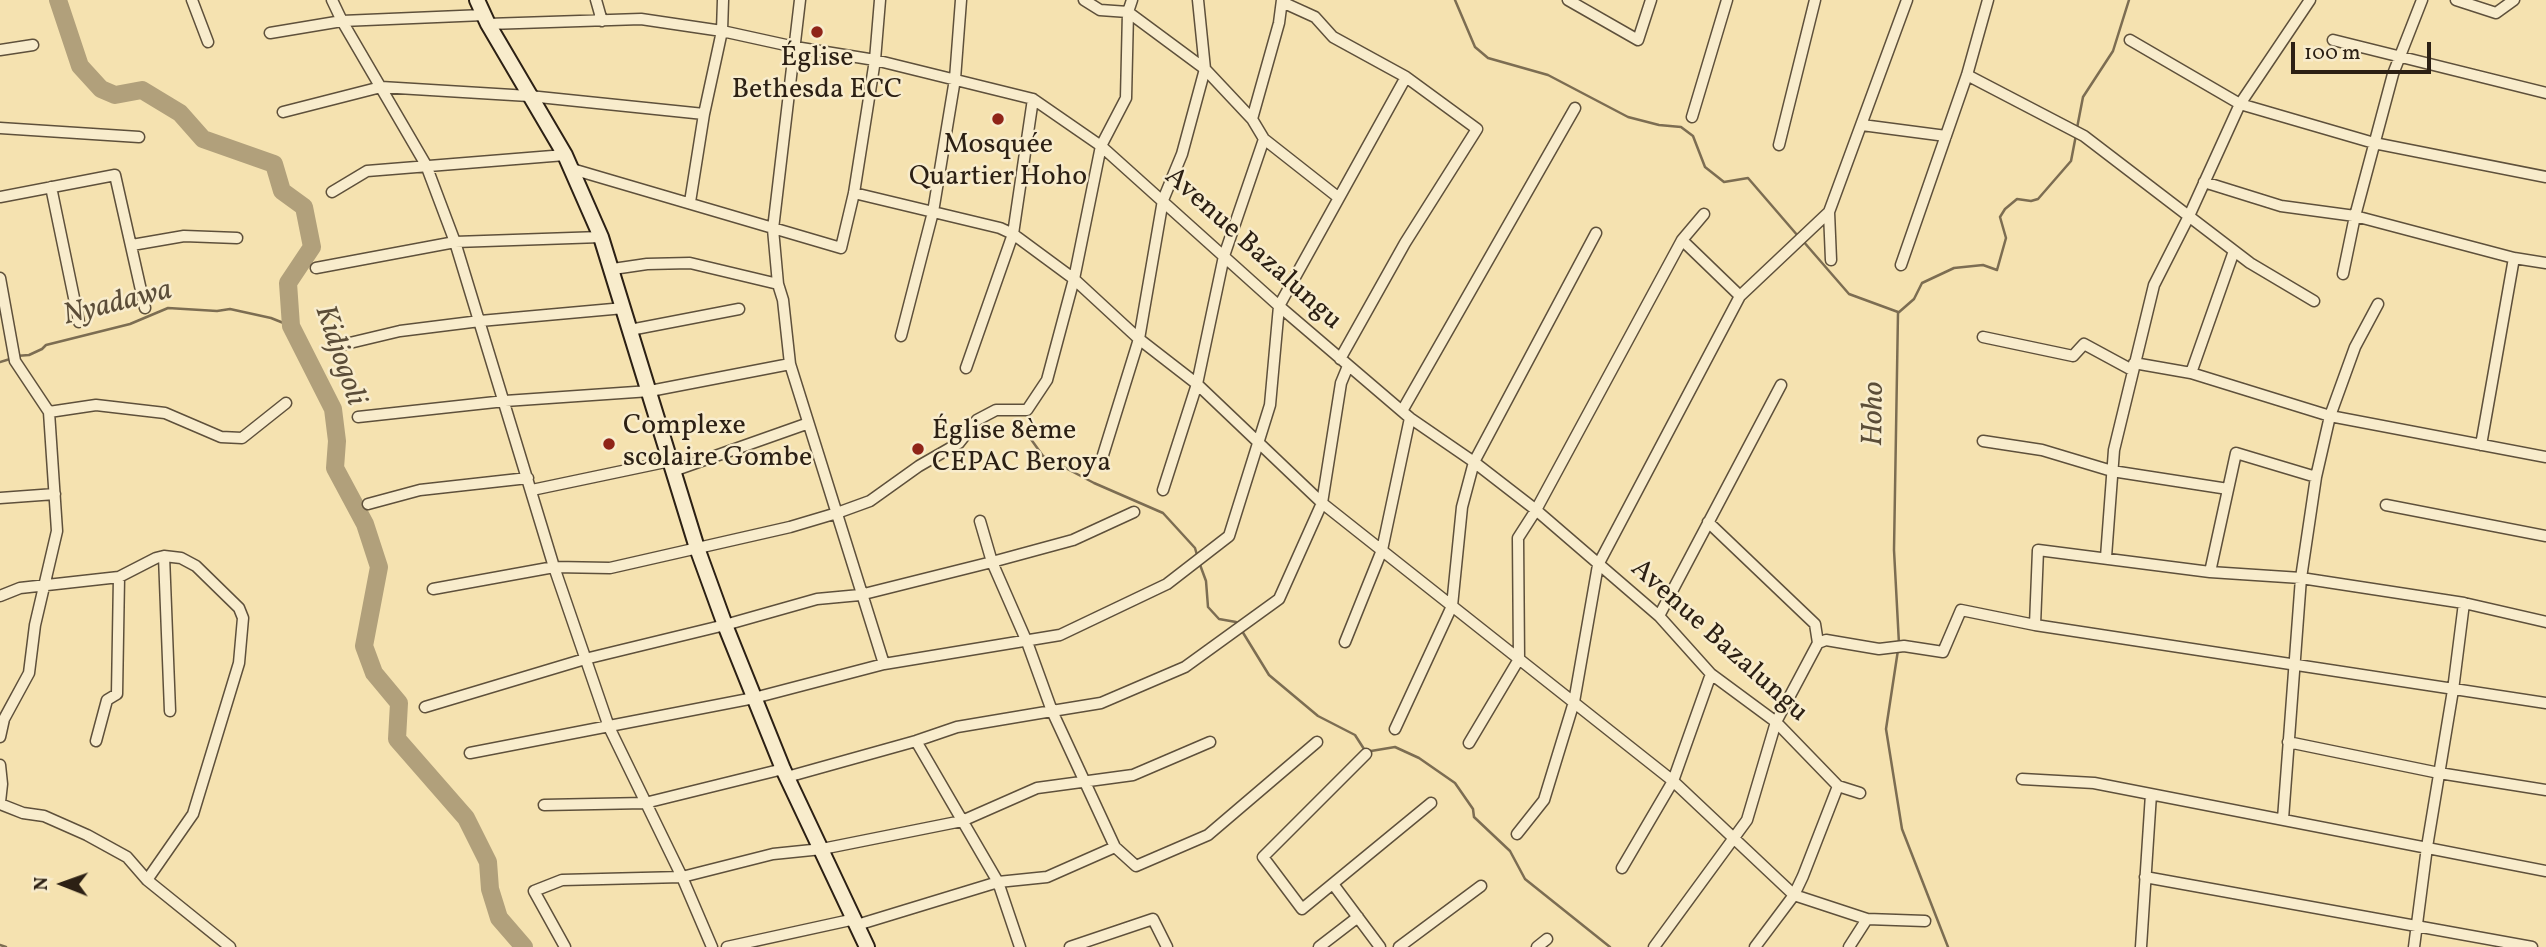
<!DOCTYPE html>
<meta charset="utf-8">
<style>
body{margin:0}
#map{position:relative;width:2546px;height:947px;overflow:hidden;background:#f5e2b0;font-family:Vollkorn,serif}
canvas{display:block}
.north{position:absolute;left:28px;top:849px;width:70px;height:70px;-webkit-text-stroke:5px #f8eccc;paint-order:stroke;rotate:271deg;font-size:19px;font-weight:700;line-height:28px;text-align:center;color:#2c2014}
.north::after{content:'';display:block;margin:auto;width:24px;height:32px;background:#2c2014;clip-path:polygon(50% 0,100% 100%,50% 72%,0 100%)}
.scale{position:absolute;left:2291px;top:42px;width:140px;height:32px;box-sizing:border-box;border:4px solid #2c2014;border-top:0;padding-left:9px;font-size:21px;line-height:24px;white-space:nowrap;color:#2c2014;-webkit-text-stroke:5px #f8eccc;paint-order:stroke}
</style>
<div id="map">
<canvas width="2546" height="947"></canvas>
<div class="north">N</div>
<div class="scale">100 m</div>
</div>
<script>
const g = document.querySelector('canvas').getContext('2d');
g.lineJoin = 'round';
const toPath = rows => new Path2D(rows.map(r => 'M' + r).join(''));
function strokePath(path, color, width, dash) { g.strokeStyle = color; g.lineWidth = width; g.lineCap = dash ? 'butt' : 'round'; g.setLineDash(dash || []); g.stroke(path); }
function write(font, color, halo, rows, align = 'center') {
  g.font = font + ' Vollkorn,serif'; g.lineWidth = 5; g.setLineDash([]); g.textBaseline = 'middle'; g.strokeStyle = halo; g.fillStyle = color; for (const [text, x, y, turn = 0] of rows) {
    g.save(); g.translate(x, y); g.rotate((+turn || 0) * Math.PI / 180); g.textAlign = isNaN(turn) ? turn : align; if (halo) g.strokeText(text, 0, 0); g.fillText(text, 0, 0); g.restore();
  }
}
strokePath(toPath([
 [1455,0,1475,47,1488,58,1548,75,1628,117,1659,125,1681,127,1693,136,1705,167,1724,182,1748,178,1798,236],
 [2077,128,2083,97,2113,51,2129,0],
 [1803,241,1849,294,1898,312],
 [16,356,29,355,42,349,46,345,130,324,168,308,217,311,230,309,271,318,291,326],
 [0,362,10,359],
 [1020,424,1043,456,1094,483,1163,513,1195,548,1197,555],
 [1199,562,1206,581,1208,607,1219,619,1236,622,1238,625],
 [1242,631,1269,675,1318,716,1355,735,1364,749,1371,751,1395,747,1419,758,1455,783,1473,809,1474,817,1510,851,1525,879,1610,947],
 [1899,644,1894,550,1898,313,1914,299,1922,283,1954,268,1983,265,1997,270,2006,238,2000,217,2005,209,2017,199,2031,201,2038,199,2071,161,2076,135],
 [1898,650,1886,729,1902,829,1948,947],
 [0,945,6,947]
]), '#7c6d52', 2.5);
strokePath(toPath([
 [58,0,80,66,101,89,115,95,142,90,180,113,203,139,274,164,282,191,304,207,312,247,288,283,291,326,333,409,337,441,335,468,365,524,379,567,364,646,374,673,399,703,397,739,466,818,488,862,490,889,499,918,524,947]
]), '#b1a07b', 18);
const street = toPath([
 [192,0,208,42],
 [332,0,342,21,426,165,455,242,554,567,609,727,682,877,712,947],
 [596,0,602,21],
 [800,0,773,229,778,284,783,300,790,364,884,664],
 [1084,0,1100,10,1128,12,1205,69,1252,119,1264,139,1339,198],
 [1568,0,1638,40,1651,0],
 [2456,0,2496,13,2514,0],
 [1282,2,1315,17,1333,37,1406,77,1477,129,1405,243,1340,359],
 [488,24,641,19,722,31,795,47,875,60,1033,99,1101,146,1279,306,1410,418,1474,462,1536,510,1659,616,1711,674,1776,722,1838,786,1860,793],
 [270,33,342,21,484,15],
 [2130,40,2240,104,2374,143,2546,177],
 [2333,40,2546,93],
 [0,50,33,45],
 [1967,75,2084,136,2250,263,2314,301],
 [283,112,381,87,529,96,704,114],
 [1692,117,1727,0],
 [1252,119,1279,23,1282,0],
 [1862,125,1946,136],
 [0,128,139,137],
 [1779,145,1815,0],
 [572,169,841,248,854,193,875,60,880,0],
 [2204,182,2281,206,2355,216,2514,258,2546,263],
 [51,187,79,322],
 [332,192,367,171,565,155],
 [854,193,1000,228,1013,234,1074,279,1139,339,1197,384,1322,503,1673,781,1794,895,1867,919,1925,921],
 [0,197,115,175,145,308],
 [690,202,704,114,722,31,723,0],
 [1829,212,1831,260],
 [1682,240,1740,296],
 [132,245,184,236,237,238],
 [1901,265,1967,75,1988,0],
 [316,268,455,242,601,237],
 [613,269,647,264,690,263,778,284],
 [2343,274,2355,216,2393,74,2422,0],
 [0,278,15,361,49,412,57,531,35,625,29,673,4,719,0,737],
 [630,330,739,309],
 [901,336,933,212,955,79,961,0],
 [1983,337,2073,356,2084,344,2132,370],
 [337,346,400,331,480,321,624,308],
 [2134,363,2191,373,2330,416,2546,457],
 [966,368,1013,234,1033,99],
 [2191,373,2234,251],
 [1402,411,1575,108],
 [49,412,96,405,165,413,221,437,242,438,286,403],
 [358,417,505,401,650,391,790,364],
 [1983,441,2042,450,2112,471,2228,489],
 [2481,445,2514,258],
 [1103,455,1139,339,1163,200,1182,154,1205,69,1198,0],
 [673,471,806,424],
 [532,490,670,461],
 [1163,490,1197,384,1224,256,1264,139],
 [0,498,55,494],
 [368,504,420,490,528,478],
 [2386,505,2546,536],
 [980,521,992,562,1027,642,1052,711,1101,703,1185,667,1279,599,1322,503,1341,383,1348,366],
 [1708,522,1815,624,1818,643],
 [164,556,170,711],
 [2106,557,2114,450,2154,285,2189,216,2240,104,2310,0],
 [2210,572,2236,453,2316,477],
 [433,589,554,567,610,568,790,527,837,513,870,501,919,466,959,443,977,420,996,410,1027,410,1047,380,1074,279,1101,146,1126,98,1128,12,1132,0],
 [0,596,20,588,119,577,156,558,164,556,181,558,196,566,239,608,243,618,239,663,193,814,147,880],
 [1659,616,1781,385],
 [2035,625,2038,550,2210,572,2301,578,2464,603,2546,622],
 [1345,642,1382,550,1410,418],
 [425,707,585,659,725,625,817,599,860,595,992,562,1073,540,1134,512],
 [1395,729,1452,606,1462,507,1474,462,1596,233],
 [96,741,107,700,117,694,119,577],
 [916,741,998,882,1020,947],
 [2288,742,2439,773,2546,790],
 [1469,743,1519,659,1518,538,1536,510,1682,240,1704,214],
 [470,753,754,698,884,664,1060,635,1167,584,1229,536,1270,405,1279,306,1406,77],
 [1366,754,1263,857,1302,909,1431,803],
 [0,765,2,784,0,802],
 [787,777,916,741,957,727,1052,711,1115,847,1136,866,1208,835,1317,742],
 [2022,779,2094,783,2546,871],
 [0,804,23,813,44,816,87,835,127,857,147,880,230,947],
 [544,805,645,803,783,769],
 [2283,819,2301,578,2316,477,2330,416,2355,347,2378,304],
 [1517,834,1544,800,1574,702,1598,565,1740,296,1829,212,1907,0],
 [1622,868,1673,781,1711,674],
 [2145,877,2532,947],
 [1333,884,1380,947],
 [857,925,998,882,1047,877,1115,847],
 [565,947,534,891,562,880,682,877,773,854,822,849,962,821,1037,788,1133,775,1210,742],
 [727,947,855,919],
 [1070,947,1153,919,1167,947],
 [1319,947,1358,917],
 [1399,947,1481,886],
 [1537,947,1547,939],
 [1654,947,1747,820,1776,722,1818,643,1826,640,1879,649,1904,646,1943,652,1961,610,2035,625,2546,703],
 [1755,947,1794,895,1803,876,1838,786],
 [1849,947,1867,919],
 [2141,947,2151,794],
 [2414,947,2427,847,2453,690,2464,603]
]);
const secondary = toPath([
 [477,0,488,24,565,155,601,237,697,548,725,625,783,769,867,947]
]);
strokePath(street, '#5e503b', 13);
strokePath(secondary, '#2c2014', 18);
strokePath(street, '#f8eccc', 10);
strokePath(secondary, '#f8eccc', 14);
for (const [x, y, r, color] of [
 [817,32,7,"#8f2418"],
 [998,119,7,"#8f2418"],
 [609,444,7,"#8f2418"],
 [918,449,7,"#8f2418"]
]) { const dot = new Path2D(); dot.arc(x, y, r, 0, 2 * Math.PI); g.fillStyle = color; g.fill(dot); strokePath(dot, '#f8eccc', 2.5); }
write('28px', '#2c2014', '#f8eccc', [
 ["Église",817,60],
 ["Bethesda ECC",817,92],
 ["Mosquée",998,147],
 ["Quartier Hoho",998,179],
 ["Complexe",623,428,"left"],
 ["scolaire Gombe",623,460,"left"],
 ["Église 8ème",932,433,"left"],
 ["CEPAC Beroya",932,465,"left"]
]);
write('28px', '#2c2014', '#f8eccc', [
 ["Avenue Bazalungu",1252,250,42],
 ["Avenue Bazalungu",1718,642,42]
]);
write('italic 30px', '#5b4d38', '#f8eccc', [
 ["Nyadawa",118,305,-14],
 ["Kidjogoli",338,356,71],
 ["Hoho",1876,414,-89]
]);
</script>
